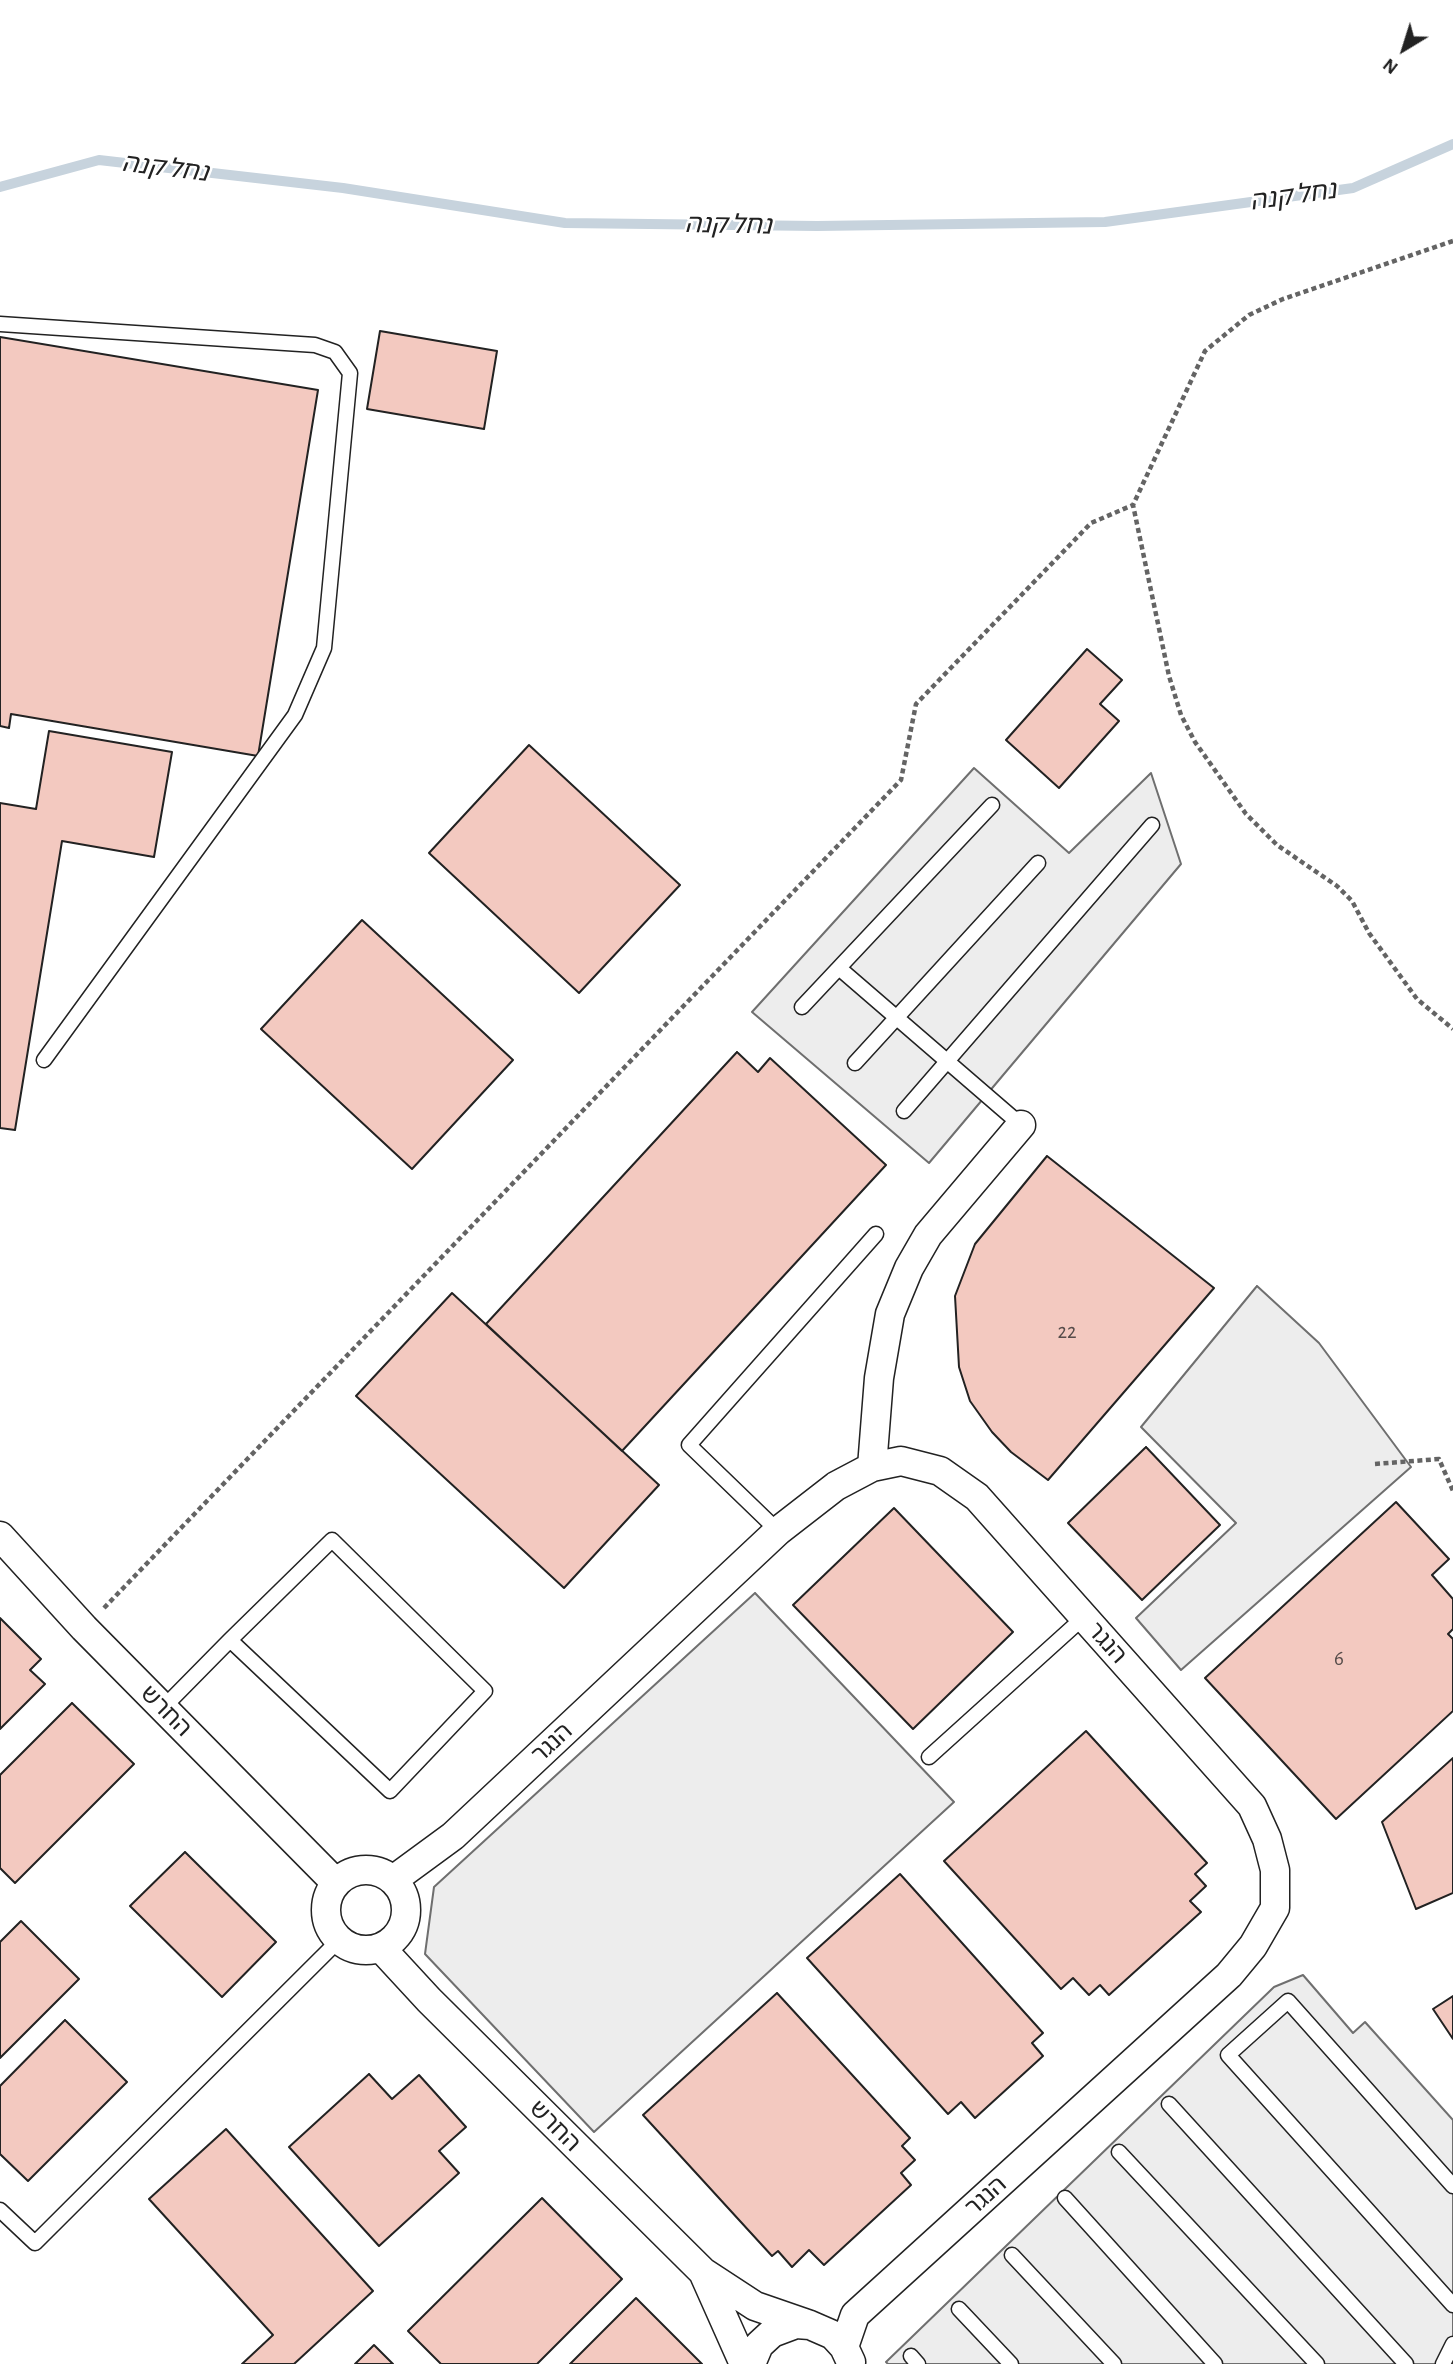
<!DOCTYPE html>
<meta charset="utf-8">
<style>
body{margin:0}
#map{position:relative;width:1453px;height:2364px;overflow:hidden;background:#fff;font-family:"Alegreya Sans",sans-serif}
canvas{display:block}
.north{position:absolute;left:1369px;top:14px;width:70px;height:70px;-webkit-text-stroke:5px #fff;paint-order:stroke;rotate:218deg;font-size:19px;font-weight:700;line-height:28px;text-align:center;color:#222}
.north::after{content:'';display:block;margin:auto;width:24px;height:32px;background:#222;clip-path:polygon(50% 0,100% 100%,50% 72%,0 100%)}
</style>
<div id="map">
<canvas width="1453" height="2364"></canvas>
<div class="north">N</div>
</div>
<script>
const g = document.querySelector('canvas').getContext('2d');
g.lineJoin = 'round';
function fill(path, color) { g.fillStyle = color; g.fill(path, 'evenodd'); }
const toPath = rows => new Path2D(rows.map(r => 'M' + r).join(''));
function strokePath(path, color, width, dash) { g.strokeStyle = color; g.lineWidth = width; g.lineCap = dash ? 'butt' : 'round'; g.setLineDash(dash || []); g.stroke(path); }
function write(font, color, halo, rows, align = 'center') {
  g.font = font + ' "Alegreya Sans","Noto Sans Hebrew",sans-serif'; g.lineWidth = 5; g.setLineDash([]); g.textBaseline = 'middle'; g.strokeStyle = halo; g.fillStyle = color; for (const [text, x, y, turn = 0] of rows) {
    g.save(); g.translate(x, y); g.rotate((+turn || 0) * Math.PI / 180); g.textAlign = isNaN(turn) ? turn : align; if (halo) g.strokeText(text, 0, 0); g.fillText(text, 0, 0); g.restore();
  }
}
const parking = toPath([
 [974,768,1069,853,1151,773,1181,864,929,1163,752,1012,974,768],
 [1257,1286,1319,1343,1411,1467,1181,1670,1136,1618,1236,1523,1141,1427,1257,1286],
 [755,1593,954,1802,594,2132,425,1954,434,1887,755,1593],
 [1303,1975,1353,2033,1365,2022,1453,2120,1453,2364,888,2364,886,2362,1274,1987,1303,1975]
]);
fill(parking, '#ededed');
strokePath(parking, '#6f6f6f', 2);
strokePath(toPath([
 [0,187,99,160,343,188,565,223,817,226,1105,222,1353,188,1453,144]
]), '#c7d3dd', 10);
const building = toPath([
 [380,331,497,351,484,429,367,409,380,331],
 [0,337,318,390,258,756,11,714,9,728,0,726,0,337],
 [1087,649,1122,680,1100,704,1119,721,1059,788,1006,740,1087,649],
 [49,731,172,752,154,857,62,841,15,1130,0,1128,0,803,36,809,49,731],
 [529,745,680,885,579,993,429,853,529,745],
 [362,920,513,1060,412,1169,261,1029,362,920],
 [737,1052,758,1072,770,1058,886,1165,622,1451,486,1324,737,1052],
 [1047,1156,1214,1288,1048,1480,1011,1452,992,1432,970,1401,959,1367,955,1296,975,1244,1047,1156],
 [452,1293,659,1485,564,1588,356,1396,452,1293],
 [1146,1447,1220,1525,1142,1600,1068,1523,1146,1447],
 [1396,1502,1449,1559,1432,1575,1453,1599,1453,1629,1448,1634,1453,1639,1453,1711,1336,1819,1205,1678,1396,1502],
 [894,1508,1013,1632,913,1729,793,1605,894,1508],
 [0,1618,41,1659,30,1670,45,1684,0,1729,0,1618],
 [72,1703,134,1764,15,1883,0,1868,0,1775,72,1703],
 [1086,1731,1207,1863,1195,1874,1206,1886,1190,1901,1201,1912,1109,1995,1100,1985,1089,1995,1073,1978,1061,1989,944,1861,1086,1731],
 [1453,1758,1453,1893,1416,1909,1382,1822,1453,1758],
 [185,1852,276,1942,222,1997,130,1906,185,1852],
 [900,1874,1043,2033,1032,2043,1043,2056,975,2118,961,2102,948,2114,807,1958,900,1874],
 [21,1921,79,1979,0,2058,0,1942,21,1921],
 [777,1993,910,2138,902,2146,915,2160,901,2173,911,2185,824,2265,809,2250,792,2267,778,2251,772,2256,643,2115,777,1993],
 [1453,1996,1453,2039,1433,2009,1453,1996],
 [65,2020,127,2082,28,2181,0,2154,0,2086,65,2020],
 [369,2074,392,2099,419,2075,466,2127,439,2151,459,2173,379,2246,289,2147,369,2074],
 [226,2129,373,2291,294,2364,242,2364,273,2335,149,2199,226,2129],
 [542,2198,622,2279,537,2364,441,2364,408,2331,542,2198],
 [636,2298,702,2364,570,2364,636,2298],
 [374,2345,393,2364,355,2364,374,2345]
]);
fill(building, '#f3c9c0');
strokePath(building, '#222', 2);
const service = toPath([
 [0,324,315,345,335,352,350,373,324,648,295,715,44,1060],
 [839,968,1021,1125],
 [802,1007,992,805],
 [855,1063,1038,863],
 [904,1111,1152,825],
 [778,1531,689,1445,876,1234],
 [163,1708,230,1640,332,1540,485,1691,390,1791,230,1640],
 [929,1757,1084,1617],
 [1169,2104,1406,2364],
 [1119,2152,1317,2364],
 [1453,2186,1288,2001,1228,2055,1453,2305],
 [1065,2198,1215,2364],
 [0,2210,35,2243,339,1940],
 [1012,2255,1114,2364],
 [959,2309,1011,2364],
 [911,2356,918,2364],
 [1443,2364,1453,2344]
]);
const minor = toPath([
 [872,1467,879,1378,890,1314,909,1268,928,1235,1021,1125],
 [0,1536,84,1628,336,1883],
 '326 1910a40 40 0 1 1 80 0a40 40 0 1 1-80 0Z',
 [393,1880,453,1836,778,1531,836,1486,872,1467,901,1461,940,1471,977,1497,1252,1806,1267,1839,1275,1870,1275,1908,1253,1946,1229,1975,855,2315,844,2347],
 [381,1948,429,2000,703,2272,755,2306,810,2325],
 [703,2272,744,2364],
 [751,2364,759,2345,772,2333,796,2324,810,2325,833,2335,844,2347,851,2362]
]);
strokePath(service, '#222', 17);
strokePath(minor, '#222', 31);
strokePath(toPath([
 [1453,241,1283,299,1249,315,1205,351,1133,505,1169,676,1181,715,1195,742,1246,814,1277,845,1337,886,1352,901,1369,933,1417,999,1453,1029],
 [1375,1464,1439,1459,1453,1491],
 [104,1608,901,780,916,704,1091,523,1133,505]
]), '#646464', 4.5, [5, 3.5]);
strokePath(service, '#fff', 14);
strokePath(minor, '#fff', 28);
write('21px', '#564c4a', null, [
 ["22",1067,1332],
 ["6",1339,1659]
]);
write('24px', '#222', '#fff', [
 ["הנגר",1107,1643,48],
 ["החרש",166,1711,45],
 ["הנגר",552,1743,-43],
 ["החרש",555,2126,45],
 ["הנגר",986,2196,-42]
]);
write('italic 26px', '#222', '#fff', [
 ["נחל קנה",165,168,7],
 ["נחל קנה",1293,196,-8],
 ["נחל קנה",728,225,1]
]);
</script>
